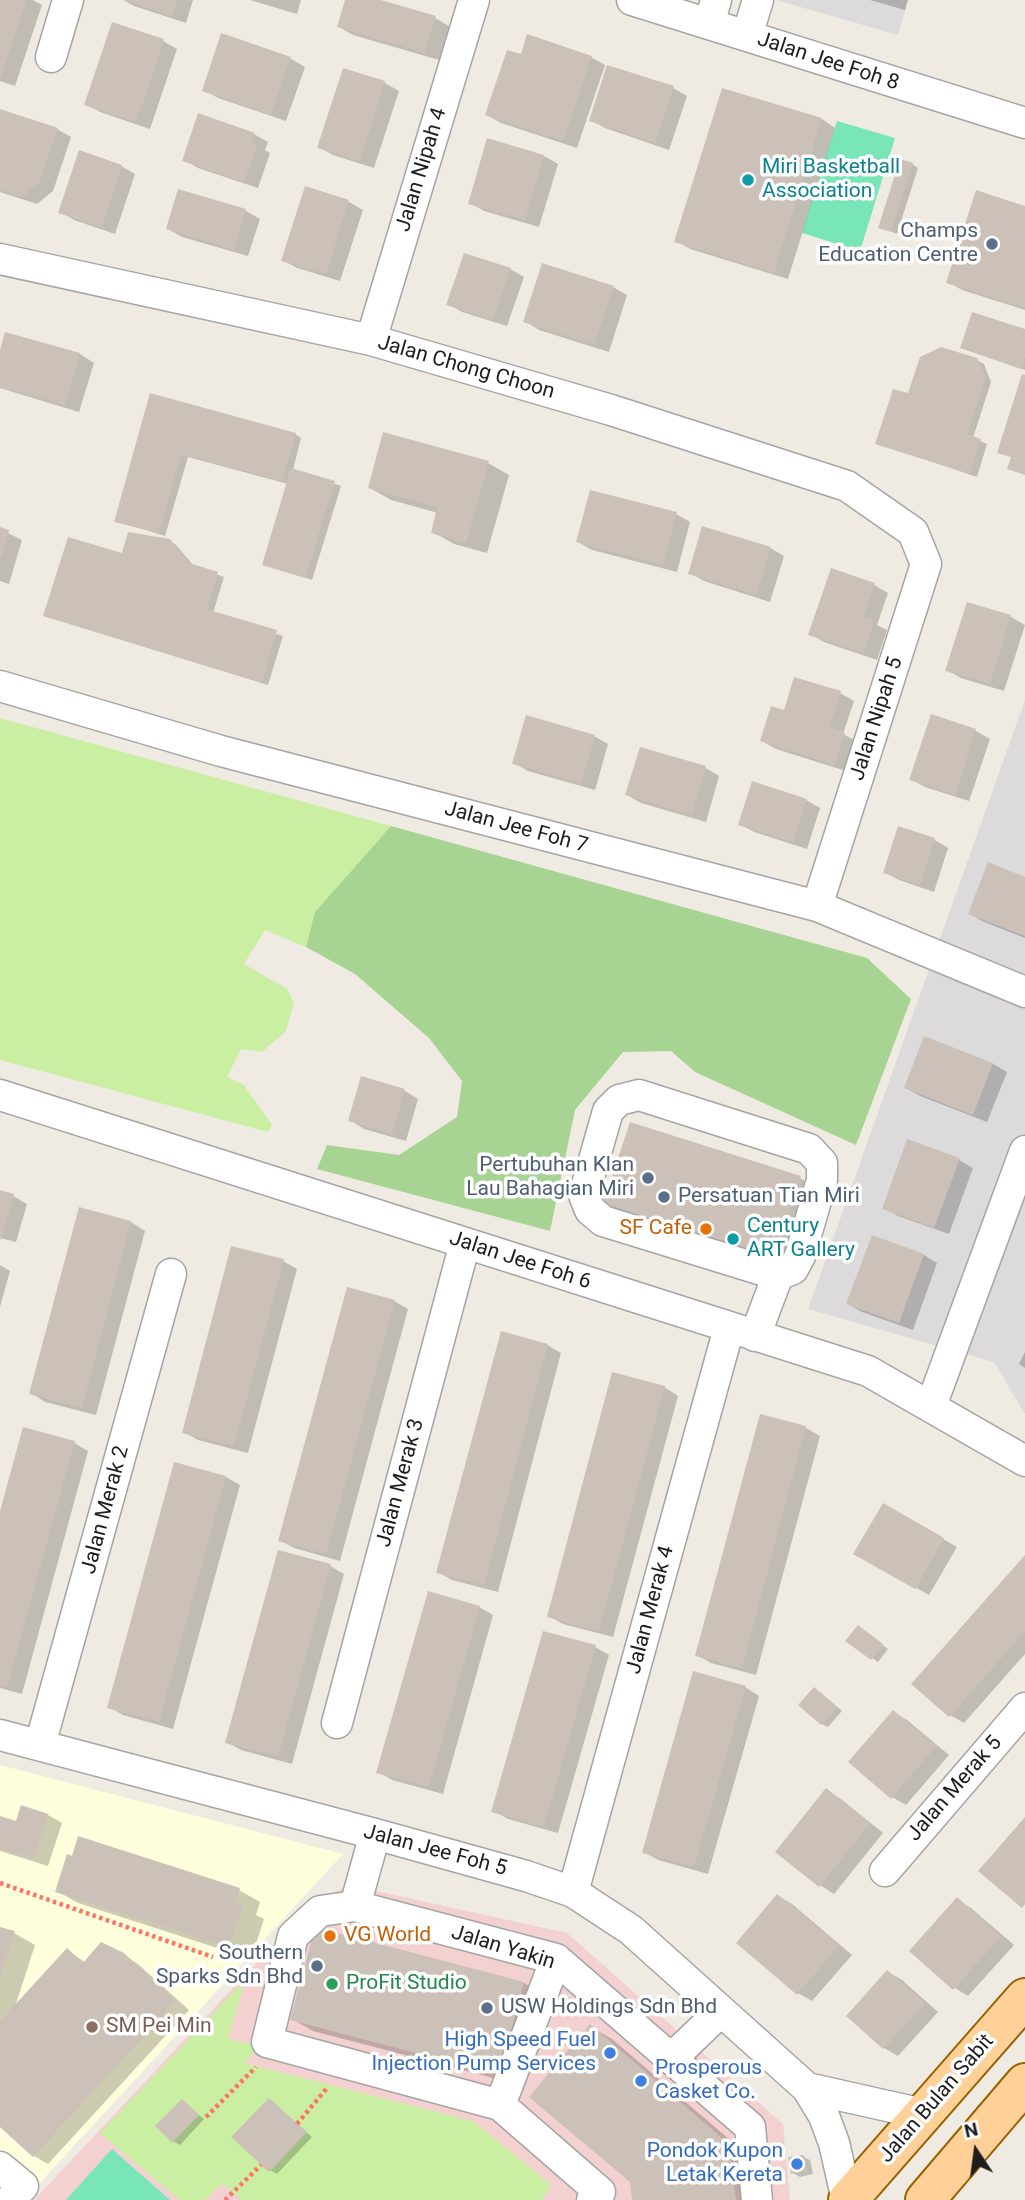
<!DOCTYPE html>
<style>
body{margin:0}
#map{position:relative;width:1025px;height:2200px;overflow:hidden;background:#f0ebe2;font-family:Roboto,sans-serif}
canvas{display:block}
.north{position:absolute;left:941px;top:2116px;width:70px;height:70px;-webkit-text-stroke:5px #fff;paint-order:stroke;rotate:347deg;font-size:19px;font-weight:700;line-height:28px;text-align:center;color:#1e1e1e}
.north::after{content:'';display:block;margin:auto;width:24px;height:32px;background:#1e1e1e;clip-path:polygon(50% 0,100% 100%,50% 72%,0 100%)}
</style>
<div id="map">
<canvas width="1025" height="2200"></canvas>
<div class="north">N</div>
</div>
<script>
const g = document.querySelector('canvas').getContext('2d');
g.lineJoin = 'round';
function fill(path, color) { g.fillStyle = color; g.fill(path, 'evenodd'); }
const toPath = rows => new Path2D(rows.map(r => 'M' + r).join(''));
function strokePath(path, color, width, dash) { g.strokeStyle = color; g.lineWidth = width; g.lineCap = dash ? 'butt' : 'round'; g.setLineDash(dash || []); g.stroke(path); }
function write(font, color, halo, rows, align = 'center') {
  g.font = font + ' Roboto,sans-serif'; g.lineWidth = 7; g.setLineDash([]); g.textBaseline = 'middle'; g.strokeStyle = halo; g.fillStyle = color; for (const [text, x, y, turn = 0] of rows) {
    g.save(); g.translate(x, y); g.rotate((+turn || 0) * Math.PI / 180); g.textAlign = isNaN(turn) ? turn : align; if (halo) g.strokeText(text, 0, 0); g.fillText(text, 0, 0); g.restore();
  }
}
fill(toPath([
 [776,0,908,0,898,35],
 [1025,700,1025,1414,994,1362,808,1309]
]), '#dcdada');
fill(toPath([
 [349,1885,567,1933,783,2124,790,2200,34,2200,276,1942,319,1900]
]), '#f2d1d0');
fill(toPath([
 [0,1765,343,1854,24,2200,0,2200]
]), '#fffedc');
fill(toPath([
 [0,718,391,826,315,912,306,947,265,930,244,964,287,989,294,1003,286,1031,262,1052,241,1049,227,1077,244,1085,272,1125,268,1132,0,1060],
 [245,1980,228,2039,260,2046,244,2063,473,2121,551,2185,542,2200,241,2200,223,2183,205,2200,180,2200,100,2133]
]), '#caefa3');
fill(toPath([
 [391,826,867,958,911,999,856,1145,695,1072,671,1051,623,1052,575,1110,550,1231,317,1169,327,1145,399,1155,457,1117,462,1081,429,1038,355,974,306,947,315,912]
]), '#a7d393');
fill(toPath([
 [837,121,895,138,860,251,802,233],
 [112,2149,170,2200,66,2200]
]), '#79e6ba');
fill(toPath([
 [0,0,33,0,42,5,15,86,0,81],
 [123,0,193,0,186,23,134,6],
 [250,0,301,0,297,14],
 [347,0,375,0,435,18,449,26,439,60,353,35,339,27],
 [870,0,908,0,905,10],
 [223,35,291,59,305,67,286,121,218,98,204,90],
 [163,41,177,49,150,129,100,112,86,104],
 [522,56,591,57,605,65,577,148,501,123,487,115],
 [344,70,385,83,399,91,374,168,333,155,319,147],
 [673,88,687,96,669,150,605,128,591,120],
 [0,111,57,129,71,137,53,191,37,204,0,192],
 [822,119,835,128,788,279,690,249,676,241],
 [254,134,268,142,265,150,270,153,258,188,198,168,184,160],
 [489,140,544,156,558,164,539,227,484,211,470,203],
 [912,164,918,168,897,234,880,227],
 [121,166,135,174,115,234,74,220,60,212],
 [306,188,349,202,363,210,340,281,297,268,283,260],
 [179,191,246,211,260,219,248,256,182,237,168,229],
 [1025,208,1025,310,962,290,948,282],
 [510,269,524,277,507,326,462,312,448,304],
 [613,287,627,295,609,352,539,330,525,321],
 [1025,331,1025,370,962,348],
 [6,334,80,354,94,363,79,412,0,388,0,356],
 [977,360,984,364,991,382,973,438,987,444,977,477,877,443,909,396],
 [151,395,295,434,301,438,293,470,341,486,312,580,264,564,288,484,188,457,165,536,116,521],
 [488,463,509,475,487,553,454,544,433,532,438,513,391,500,370,488],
 [676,514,690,522,677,572,592,550,578,542],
 [0,529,22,540,9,584,0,581],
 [169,541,176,545,194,566,224,577,213,613,283,636,268,685,45,616,123,555],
 [770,548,784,556,770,602,704,581,690,573],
 [874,585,888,593,877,625,887,630,877,660,824,642,810,634],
 [968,604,1011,617,1025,625,1004,691,961,678,947,670],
 [840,693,854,701,843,734,858,742,849,772,776,749,762,741],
 [932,716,976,731,990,739,969,801,925,787,911,779],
 [594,736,608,744,595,790,528,771,514,763],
 [641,749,706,768,719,776,706,822,641,803,627,795],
 [806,800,820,808,807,849,754,832,740,824],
 [899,829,935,840,948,848,934,892,899,880,885,872],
 [1025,879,1025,938,984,922,970,914],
 [925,1038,993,1064,1007,1072,987,1122,920,1096,906,1088],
 [362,1078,405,1091,418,1099,406,1141,364,1129,350,1120],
 [959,1160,973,1168,949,1234,898,1216,884,1208],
 [800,1178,821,1190,796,1269,626,1215,605,1203],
 [0,1192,13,1196,27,1204,16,1242,0,1238],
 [80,1209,131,1222,145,1231,96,1415,45,1402,31,1393],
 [873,1237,924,1255,937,1263,913,1330,862,1312,848,1304],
 [283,1261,297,1269,248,1453,198,1440,184,1432],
 [0,1265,10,1271,0,1307],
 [394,1301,408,1309,340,1561,294,1548,280,1540],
 [547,1345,561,1353,498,1592,452,1580,438,1572],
 [1025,1352,1025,1368,1019,1364],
 [664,1387,678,1396,613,1637,563,1624,549,1616],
 [761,1416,806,1428,820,1436,756,1675,711,1663,697,1655],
 [74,1443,88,1451,22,1694,0,1688,0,1517],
 [175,1464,226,1477,240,1485,173,1729,123,1715,109,1707],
 [884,1506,957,1547,929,1595,856,1553],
 [1025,1558,1025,1654,964,1723,950,1715],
 [330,1566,344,1574,292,1764,241,1750,227,1742],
 [479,1607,493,1615,443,1794,392,1780,379,1772],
 [864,1631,888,1649,878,1662,848,1641],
 [595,1647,609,1655,558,1833,508,1819,494,1811],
 [745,1687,759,1696,708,1874,658,1860,644,1852],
 [821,1693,842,1711,828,1727,822,1724],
 [893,1712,907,1720,949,1755,906,1805,892,1797],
 [827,1791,841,1799,883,1833,834,1894,820,1885],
 [22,1808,48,1815,62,1823,48,1866,0,1851,0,1817,17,1823],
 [239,1890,260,1902,256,1915,264,1919,251,1959,78,1903,57,1891],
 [778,1896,792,1904,852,1955,812,2001,798,1993],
 [957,1900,971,1908,1014,1945,968,1996,955,1988],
 [0,1929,14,1933,35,1945,15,2007,67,1950,86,1963,123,1955,138,1964,189,2010,48,2164,34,2156,0,2125],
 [888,1972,902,1980,938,2012,898,2056,884,2048,848,2016],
 [524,1983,545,1995,520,2085,313,2031,292,2019],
 [591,2027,612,2039,750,2157,755,2200,633,2200,632,2181],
 [269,2100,312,2137,277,2174,270,2170],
 [182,2101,204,2119,180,2145,173,2141],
 [803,2157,810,2160,813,2174,800,2177,793,2173]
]), '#0003');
fill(toPath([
 [0,0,27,0,0,80],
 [123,0,177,0,172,16],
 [345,0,381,0,436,16,424,53,337,27],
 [112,22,164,39,136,122,84,105],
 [221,33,291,57,271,115,202,91],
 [527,34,592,56,563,141,485,115,507,50,521,54],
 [607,65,674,86,655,143,589,121],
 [343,68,385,81,360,161,317,148],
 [722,88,822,118,774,273,674,242],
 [0,109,58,128,39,183,22,197,0,190],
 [198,113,255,133,251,142,257,144,244,182,182,161],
 [487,138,544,155,525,220,468,204],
 [79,150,122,165,101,227,58,213],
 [900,159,913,163,891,232,878,228],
 [305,186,349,200,326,274,281,261],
 [178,189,246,209,234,250,166,229],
 [976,190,1025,206,1025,308,946,283],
 [464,253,511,268,493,320,446,305],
 [542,263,614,286,594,345,523,322],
 [972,312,1025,329,1025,357,1021,369,960,348],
 [5,332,80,353,65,405,0,387,0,350],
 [941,347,977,358,986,377,967,434,981,439,970,474,875,444,893,389,908,393,920,357],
 [1022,374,1025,375,1025,475,1007,469,1011,457,997,453],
 [150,393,296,433,282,481,181,454,159,533,114,522],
 [383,432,489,461,466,543,431,533,437,507,368,488],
 [291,468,335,481,305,578,262,565],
 [590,490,677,512,663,565,576,542],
 [702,526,771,547,756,595,688,574],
 [0,527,9,530,1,557,0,557],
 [128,532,170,539,189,563,218,572,206,609,277,630,262,683,43,616,68,537,122,553],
 [831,568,875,583,863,617,874,621,863,653,808,635],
 [967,602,1011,615,990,684,945,671],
 [794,677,841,691,829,727,845,733,834,765,760,741,771,706,784,710],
 [931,714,976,729,955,795,909,780],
 [526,715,595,735,581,783,512,764],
 [640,747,706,766,692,815,625,795],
 [752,781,807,799,793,842,738,825],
 [898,826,935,838,920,885,883,873],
 [988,862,1025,877,1025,936,968,914],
 [924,1036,993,1063,973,1115,904,1088],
 [361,1076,405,1089,392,1134,348,1121],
 [630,1122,801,1176,774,1258,603,1203],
 [907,1139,960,1158,934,1228,882,1209],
 [0,1190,14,1194,1,1240,0,1239],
 [79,1207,131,1221,82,1408,29,1394],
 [872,1235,924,1254,899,1323,846,1304],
 [231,1246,284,1259,234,1446,182,1433],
 [347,1287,395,1300,326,1554,278,1541],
 [501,1331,548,1344,484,1585,436,1573],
 [612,1372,665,1386,599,1631,547,1617],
 [760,1414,806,1426,742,1668,695,1656],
 [23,1427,75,1441,7,1687,0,1685,0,1511],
 [174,1462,226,1476,159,1722,107,1708],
 [883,1503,944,1538,915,1589,853,1554],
 [278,1550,331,1564,278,1757,225,1743],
 [1025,1555,1025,1631,949,1717,911,1684],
 [428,1591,480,1606,429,1787,376,1773],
 [858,1625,883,1644,871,1660,845,1641],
 [543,1631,596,1645,544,1827,491,1812],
 [693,1671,746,1686,694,1867,642,1853],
 [814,1687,837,1707,821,1725,798,1705],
 [893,1710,936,1746,891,1799,848,1762],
 [826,1788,870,1823,819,1887,775,1852],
 [21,1805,48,1814,34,1859,0,1849,0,1816,16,1821],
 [1025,1817,1025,1904,1022,1908,978,1871],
 [78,1836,240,1888,235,1902,243,1905,229,1948,55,1892,67,1854,72,1856],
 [777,1894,839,1945,797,1995,736,1943],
 [957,1897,1001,1936,953,1990,909,1951],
 [0,1927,15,1931,1,1975,0,1975],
 [315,1927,524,1982,499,2075,290,2020],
 [101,1942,124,1953,176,2001,33,2157,0,2127,0,2021,67,1948,83,1963],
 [887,1970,925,2003,883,2049,846,2016],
 [590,2024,729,2144,736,2200,632,2200,630,2182,529,2097],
 [269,2098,307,2132,269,2172,231,2137],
 [182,2099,199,2115,172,2143,155,2126],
 [804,2155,807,2171,791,2174,788,2157]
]), '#ccc1b8');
const minor = toPath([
 [632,0,1025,123],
 [709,24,716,0],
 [747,36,758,0],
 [51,57,68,0],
 [0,259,371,340,611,410,847,486,913,532,926,564,817,906],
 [371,340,474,0],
 [0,686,221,751,817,906,1025,992],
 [0,1095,868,1371,1025,1461],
 [639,1095,809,1149,822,1163,822,1180,800,1256,793,1269,778,1275,603,1221,590,1210,584,1195,608,1111,619,1100,639,1095],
 [755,1336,778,1275],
 [931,1406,1025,1151],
 [337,1723,465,1243],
 [0,1735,375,1834,526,1876,573,1892,631,1930,807,2088,824,2116,834,2143,847,2200],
 [40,1745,171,1274],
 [885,1871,1025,1708],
 [573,1892,729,1328],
 [355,1906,375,1834],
 [671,2059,721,2011],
 [807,2088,923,2114],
 [500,2105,556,1959],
 [0,2167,23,2186,10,2200],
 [592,2200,600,2192,500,2105,267,2042,293,1936,320,1911,355,1906,556,1959,750,2127,757,2200]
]);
const major = toPath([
 [848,2200,1025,1998],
 [925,2200,1025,2083]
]);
strokePath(minor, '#a5a5a5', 33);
strokePath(major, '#976300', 42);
strokePath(toPath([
 [0,1883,213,1957],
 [206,2117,256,2067],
 [297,2124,327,2088],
 [225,2200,261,2165]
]), '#ff7264', 4.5, [3.5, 3.5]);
strokePath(minor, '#fff', 30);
strokePath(major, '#ffd198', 38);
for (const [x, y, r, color] of [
 [748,180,7,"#0f9aa8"],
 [992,244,7,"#5c6f8a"],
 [648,1178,7,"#5c6f8a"],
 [664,1197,7,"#5c6f8a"],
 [706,1229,7,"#e8710a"],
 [733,1239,7,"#0f9aa8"],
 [330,1936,7,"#e8710a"],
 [317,1966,7,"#5c6f8a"],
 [332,1984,7,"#2e9e5b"],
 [487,2008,7,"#5c6f8a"],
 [92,2027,7,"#8d6e63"],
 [610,2053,7,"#3f7fe0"],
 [641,2081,7,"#3f7fe0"],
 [797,2164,7,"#3f7fe0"]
]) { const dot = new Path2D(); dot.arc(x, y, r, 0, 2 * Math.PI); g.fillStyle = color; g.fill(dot); strokePath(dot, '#fff', 2.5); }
write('21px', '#1e1e1e', '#fff', [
 ["Jalan Jee Foh 8",828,62,18],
 ["Jalan Nipah 4",422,170,-73],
 ["Jalan Chong Choon",466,368,16],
 ["Jalan Nipah 5",877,719,-72],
 ["Jalan Jee Foh 7",516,828,15],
 ["Jalan Jee Foh 6",520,1261,18],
 ["Jalan Merak 3",401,1483,-75],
 ["Jalan Merak 2",106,1510,-75],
 ["Jalan Merak 4",651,1610,-75],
 ["Jalan Merak 5",955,1789,-49],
 ["Jalan Jee Foh 5",435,1851,15],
 ["Jalan Yakin",503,1948,17],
 ["Jalan Bulan Sabit",937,2099,-49]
]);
write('21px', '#0d838f', '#fff', [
 ["Miri Basketball",762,168],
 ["Association",762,192],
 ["Century",747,1227],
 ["ART Gallery",747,1251]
], 'left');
write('21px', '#4e5e75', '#fff', [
 ["Champs",978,232],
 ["Education Centre",978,256],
 ["Pertubuhan Klan",634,1166],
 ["Lau Bahagian Miri",634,1190],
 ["Persatuan Tian Miri",678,1197,"left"],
 ["Southern",303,1954],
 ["Sparks Sdn Bhd",303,1978],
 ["USW Holdings Sdn Bhd",501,2008,"left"]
], 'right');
write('21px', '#c56008', '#fff', [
 ["SF Cafe",692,1229],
 ["VG World",344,1936,"left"]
], 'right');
write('21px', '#27864d', '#fff', [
 ["ProFit Studio",346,1984]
], 'left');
write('21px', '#785e54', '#fff', [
 ["SM Pei Min",106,2027]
], 'left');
write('21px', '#366cbe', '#fff', [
 ["High Speed Fuel",596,2041],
 ["Injection Pump Services",596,2065],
 ["Prosperous",655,2069,"left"],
 ["Casket Co.",655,2093,"left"],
 ["Pondok Kupon",783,2152],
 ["Letak Kereta",783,2176]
], 'right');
</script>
